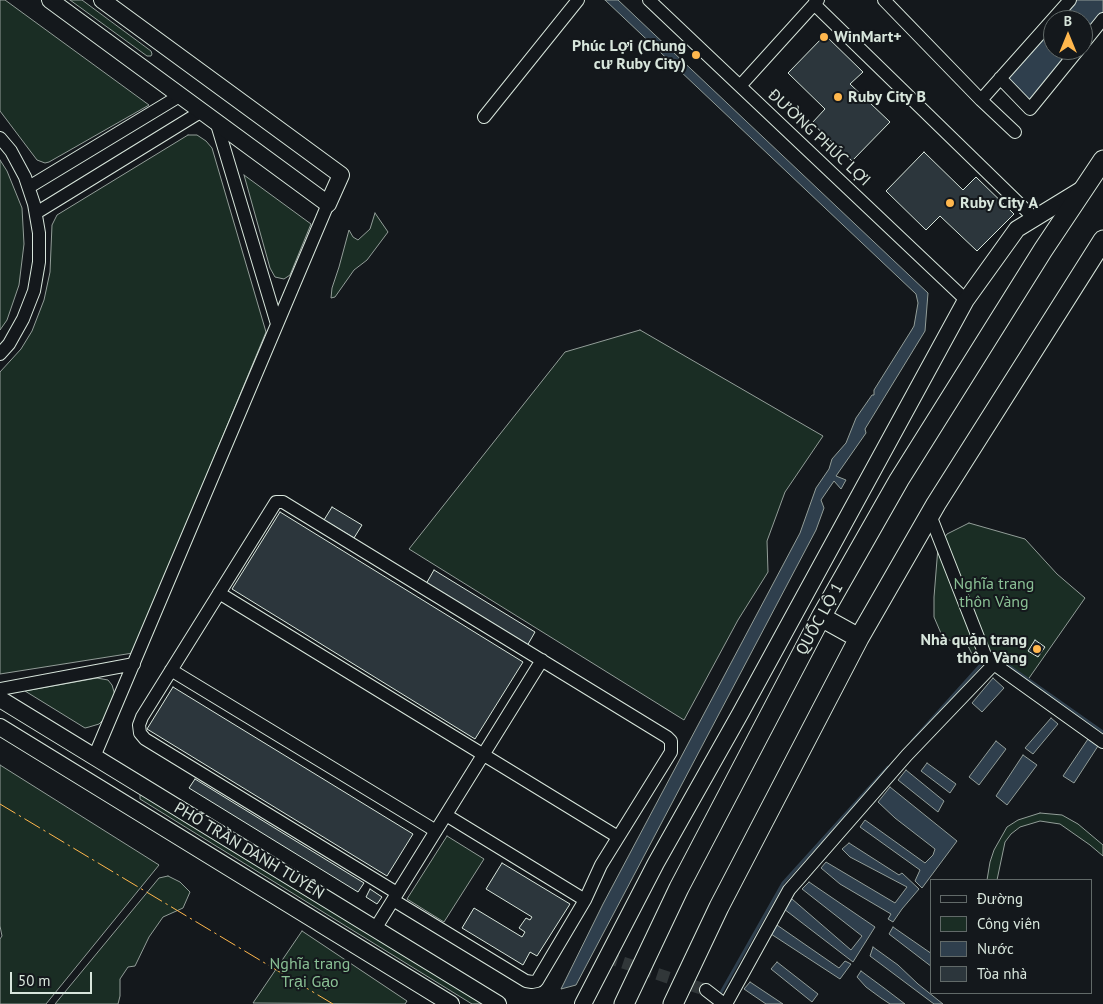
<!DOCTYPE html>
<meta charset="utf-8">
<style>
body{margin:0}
#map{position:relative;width:1103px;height:1004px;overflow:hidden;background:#14181c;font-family:"PT Sans",sans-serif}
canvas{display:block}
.legend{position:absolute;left:930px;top:879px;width:162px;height:115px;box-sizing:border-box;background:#14181c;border:1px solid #626a69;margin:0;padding:6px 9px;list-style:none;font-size:15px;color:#d8e6dc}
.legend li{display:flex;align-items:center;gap:10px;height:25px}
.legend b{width:25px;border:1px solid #626a69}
.north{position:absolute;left:1043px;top:10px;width:50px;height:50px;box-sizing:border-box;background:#14181c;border:1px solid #626a69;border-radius:50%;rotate:0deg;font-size:14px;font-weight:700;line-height:20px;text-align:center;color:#d8e6dc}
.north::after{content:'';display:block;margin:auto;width:18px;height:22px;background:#ffb74d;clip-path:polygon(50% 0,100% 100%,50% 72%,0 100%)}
.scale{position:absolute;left:10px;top:972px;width:82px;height:22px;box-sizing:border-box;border:2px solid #d8e6dc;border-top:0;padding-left:6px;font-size:15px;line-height:18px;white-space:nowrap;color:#d8e6dc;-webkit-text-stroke:4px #14181c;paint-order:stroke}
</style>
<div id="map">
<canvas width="1103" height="1004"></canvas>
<ul class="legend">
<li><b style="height:6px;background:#14181c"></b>Đường</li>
<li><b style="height:14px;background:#1a2d24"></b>Công viên</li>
<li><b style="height:14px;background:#2f3f4d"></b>Nước</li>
<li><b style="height:14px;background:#2c363c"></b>Tòa nhà</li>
</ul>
<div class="north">B</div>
<div class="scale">50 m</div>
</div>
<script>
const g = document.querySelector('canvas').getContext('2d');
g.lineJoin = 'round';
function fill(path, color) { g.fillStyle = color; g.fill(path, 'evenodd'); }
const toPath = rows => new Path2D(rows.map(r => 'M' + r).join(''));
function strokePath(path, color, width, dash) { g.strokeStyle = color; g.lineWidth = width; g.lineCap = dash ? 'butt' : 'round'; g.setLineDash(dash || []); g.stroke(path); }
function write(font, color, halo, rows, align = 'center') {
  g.font = font + ' "PT Sans",sans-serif'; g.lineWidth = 4; g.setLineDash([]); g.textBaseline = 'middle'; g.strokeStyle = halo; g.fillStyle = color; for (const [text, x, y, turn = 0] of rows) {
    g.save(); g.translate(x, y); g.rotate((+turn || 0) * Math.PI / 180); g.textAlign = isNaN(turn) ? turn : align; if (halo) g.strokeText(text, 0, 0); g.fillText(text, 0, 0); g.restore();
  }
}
const green = toPath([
 [0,0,5,0,149,105,49,162,45,163,37,160,0,111,0,0],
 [70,0,82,0,151,51,152,54,151,56,147,56,70,0],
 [188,135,197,135,206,141,212,148,266,332,133,653,0,674,0,372,21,349,32,331,44,300,50,272,52,225,57,215,188,135],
 [0,160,7,171,22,208,24,244,19,285,7,320,0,330,0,160],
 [244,175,311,224,290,275,284,279,275,277,270,268,244,175],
 [375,213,388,232,367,260,354,270,335,297,331,298,332,288,339,267,349,230,353,237,358,240,370,229,375,213],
 [640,330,823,436,785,492,767,541,768,572,738,620,684,720,409,549,565,352,640,330],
 [969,523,1025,539,1057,574,1085,598,1027,681,993,658,985,665,974,658,968,646,943,638,934,617,934,597,938,547,947,534,969,523],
 [97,678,108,680,112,685,115,695,107,716,99,724,89,727,85,728,25,691,97,678],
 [0,765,159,865,46,1004,0,1004,0,939,2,936,0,926,0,765],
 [142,794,484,1004,472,1004,140,799,140,795,142,794],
 [1040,813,1062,815,1078,824,1103,845,1103,856,1090,845,1060,824,1040,821,1020,827,1011,834,1005,842,997,880,987,880,990,862,994,850,1007,827,1018,820,1040,813],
 [447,836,484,859,444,922,407,899,447,836],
 [168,876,180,882,190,892,183,908,163,917,149,937,135,966,128,967,120,979,120,996,118,1004,55,1004,159,878,168,876],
 [302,931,407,1001,405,1004,253,1003,302,931]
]);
fill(green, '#1a2d24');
strokePath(green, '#939e99', 1);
const water = toPath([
 [605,0,618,0,928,293,925,331,865,429,866,433,836,476,846,480,841,489,834,481,821,500,824,508,816,530,576,985,561,989,603,904,800,533,816,488,829,469,832,459,846,443,856,418,872,395,874,395,874,390,911,331,914,326,918,303,916,294,605,0],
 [1075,0,1103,0,1103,16,1083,40,1083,20,1059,20,1075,0],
 [1053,26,1053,50,1075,50,1032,104,1006,77,1053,26],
 [993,678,1004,688,982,712,972,703,993,678],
 [1051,718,1058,724,1033,754,1025,748,1051,718],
 [1088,739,1098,746,1074,783,1063,776,1088,739],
 [996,741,1006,749,979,785,969,777,996,741],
 [1023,755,1037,765,1007,805,996,796,1023,755],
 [927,763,956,784,950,793,921,771,927,763],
 [906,770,944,801,938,812,898,780,906,770],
 [890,787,957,841,922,888,915,881,920,870,860,827,865,820,925,863,933,855,935,849,895,818,878,802,890,787],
 [849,843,899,875,902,873,919,889,902,909,893,922,888,919,891,914,840,884,821,868,826,862,895,903,907,887,850,857,842,849,849,843],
 [809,882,875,927,853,962,784,909,792,899,851,950,862,936,802,889,809,882],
 [774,923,839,968,845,961,851,964,840,979,771,934,774,923],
 [893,927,932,954,932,967,889,934,893,927],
 [873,947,898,965,918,984,943,1004,934,1004,870,956,873,947],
 [777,962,818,994,812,1002,771,969,777,962],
 [861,971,884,988,905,1004,890,1004,881,998,866,987,857,977,861,971],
 [750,982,783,1004,766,1004,744,989,750,982]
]);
fill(water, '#2f3f4d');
strokePath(water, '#939e99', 1);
strokePath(toPath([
 [990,657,995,656,1103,732],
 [912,741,985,660],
 [719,996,783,883,888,767]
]), '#2f3f4d', 3);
const building = toPath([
 [825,35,863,72,850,84,890,122,852,161,812,123,825,109,788,73,825,35],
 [924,152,963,190,976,177,1014,214,977,251,940,216,926,230,886,191,924,152],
 [332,507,362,525,354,538,324,520,332,507],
 [280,512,523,662,475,739,232,589,280,512],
 [434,570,535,632,527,646,426,584,434,570],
 [1035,640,1045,647,1038,657,1028,651,1035,640],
 [173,687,413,834,387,876,147,729,173,687],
 [195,779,364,883,358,892,189,788,195,779],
 [502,863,570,904,537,956,530,952,523,965,462,928,474,908,522,937,525,932,519,928,526,918,530,920,532,917,486,889,502,863],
 [370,889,382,897,377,904,366,897,370,889]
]);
fill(building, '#2c363c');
strokePath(building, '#d8e6dc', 1);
strokePath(toPath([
 [606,957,706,990]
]), '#313739', 12, [12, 6]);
const minor = toPath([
 [649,0,966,300],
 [884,0,981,100,1015,132],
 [814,4,1035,219],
 [1083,44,1103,19],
 [1000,78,1030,109,1078,50],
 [740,86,818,0],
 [981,100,1070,0],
 [484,117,578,0],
 [216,121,277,324],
 [0,138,11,151,25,177,34,204,39,233,39,262,34,291,23,319,9,344,0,354],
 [29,187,181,95],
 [36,213,202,111],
 [930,515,985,655,994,664,1103,742],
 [219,593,618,837],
 [171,670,436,831],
 [0,689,134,664],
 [94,757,328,204],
 [446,815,585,900],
 [393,900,526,981,532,982,537,981,585,900,601,865,671,752,671,741,667,737,283,502,276,502,142,717,139,725,140,733,145,739,397,893],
 [375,929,542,660],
 [706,990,724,1004],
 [726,1004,789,890,907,755,994,664]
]);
const major = toPath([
 [50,0,328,204,341,175,102,0],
 [0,699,498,1004],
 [0,727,451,1004],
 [583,1004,656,863,740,714,966,300,1017,229,1084,188]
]);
const highway = toPath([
 [821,617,859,638],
 [624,1004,679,888,821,617,899,480,1043,250,1103,160],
 [673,1004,719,907,859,638,936,504,1103,240]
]);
strokePath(minor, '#d8e6dc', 14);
strokePath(major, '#d8e6dc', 18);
strokePath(highway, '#d8e6dc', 21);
strokePath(minor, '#14181c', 12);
strokePath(major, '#14181c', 16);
strokePath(highway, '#14181c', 19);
strokePath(toPath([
 [0,804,333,1004]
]), '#ffb74d', 1, [18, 4, 2.5, 4]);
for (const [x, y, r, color] of [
 [824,37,5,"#ffb74d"],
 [696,55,5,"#ffb74d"],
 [838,97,5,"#ffb74d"],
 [950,203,5,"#ffb74d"],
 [1037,649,5,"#ffb74d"]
]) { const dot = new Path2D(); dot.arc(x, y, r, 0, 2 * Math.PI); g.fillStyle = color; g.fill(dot); strokePath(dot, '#14181c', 2); }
write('bold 16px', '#d8e6dc', '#14181c', [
 ["WinMart+",834,37],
 ["Phúc Lợi (Chung",686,46,"right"],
 ["cư Ruby City)",686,64,"right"],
 ["Ruby City B",848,97],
 ["Ruby City A",960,203],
 ["Nhà quản trang",1027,640,"right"],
 ["thôn Vàng",1027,658,"right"]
], 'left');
write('16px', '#d8e6dc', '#14181c', [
 ["ĐƯỜNG PHÚC LỢI",819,138,43],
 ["QUỐC LỘ 1",820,619,-61],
 ["PHỐ TRẦN DANH TUYÊN",249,851,31]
]);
write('16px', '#8ac095', '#14181c', [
 ["Nghĩa trang",994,584],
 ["thôn Vàng",994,602],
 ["Nghĩa trang",310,964],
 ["Trại Gạo",310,982]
]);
</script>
